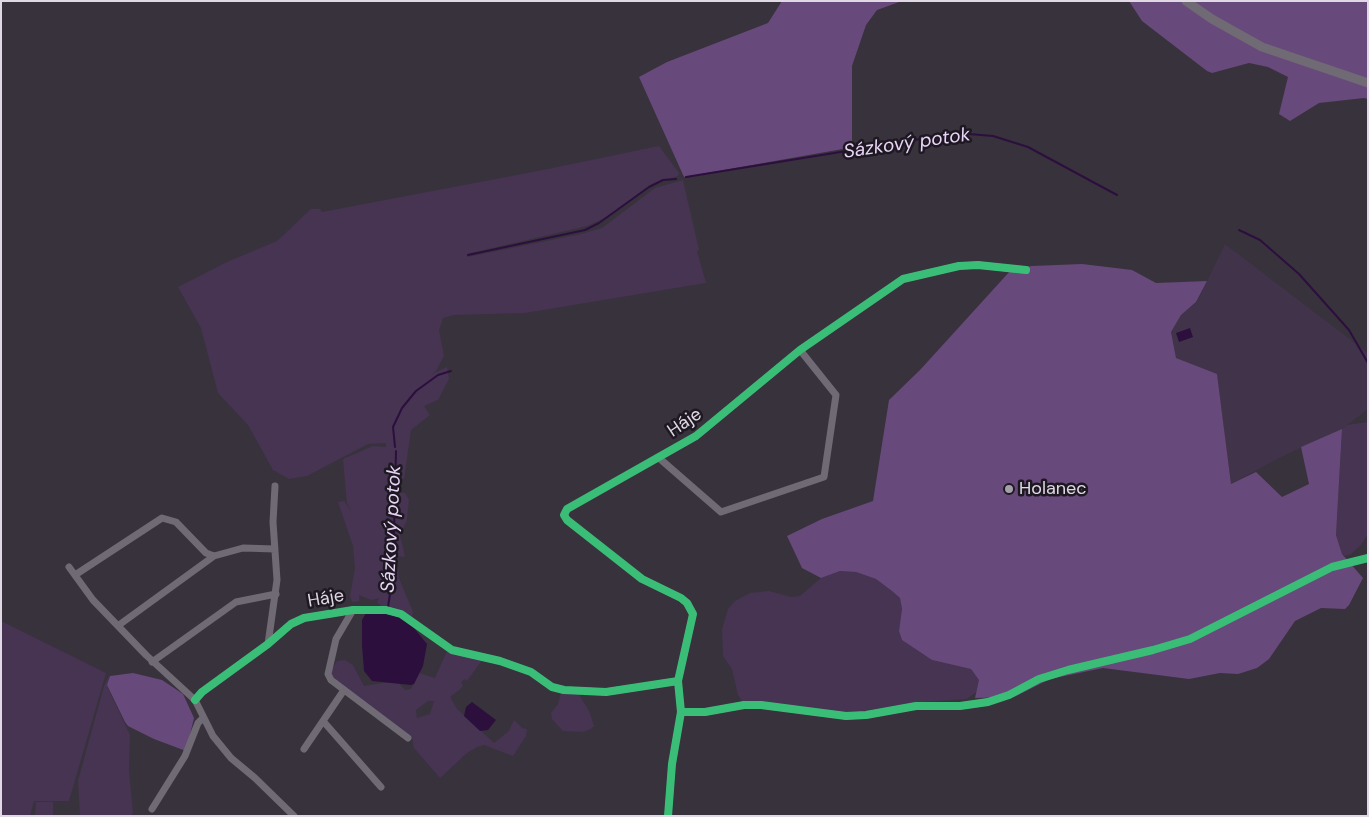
<!DOCTYPE html>
<meta charset="utf-8">
<style>
body{margin:0}
#map{position:relative;width:1369px;height:817px;overflow:hidden;background:#38323d;font-family:"DM Sans",sans-serif}
canvas{display:block}
.frame{position:absolute;inset:0;border:2px solid #e0d9e5;pointer-events:none}
</style>
<div id="map">
<canvas width="1369" height="817"></canvas>
<div class="frame"></div>
</div>
<script>
const g = document.querySelector('canvas').getContext('2d');
g.lineJoin = 'round';
function fill(path, color) { g.fillStyle = color; g.fill(path, 'evenodd'); }
const toPath = rows => new Path2D(rows.map(r => 'M' + r).join(''));
function strokePath(path, color, width, dash) { g.strokeStyle = color; g.lineWidth = width; g.lineCap = dash ? 'butt' : 'round'; g.setLineDash(dash || []); g.stroke(path); }
function write(font, color, halo, rows, align = 'center') {
  g.font = font + ' "DM Sans",sans-serif'; g.lineWidth = 5; g.setLineDash([]); g.textBaseline = 'middle'; g.strokeStyle = halo; g.fillStyle = color; for (const [text, x, y, turn = 0] of rows) {
    g.save(); g.translate(x, y); g.rotate((+turn || 0) * Math.PI / 180); g.textAlign = isNaN(turn) ? turn : align; if (halo) g.strokeText(text, 0, 0); g.fillText(text, 0, 0); g.restore();
  }
}
fill(toPath([
 [1225,244,1368,353,1368,409,1342,429,1285,455,1231,484,1217,375,1176,358,1171,332,1181,315,1197,302]
]), '#41334a');
fill(toPath([
 [659,146,679,173,678,176,650,185,607,217,587,226,467,254,467,257,581,234,602,228,655,188,683,180,699,250,697,251,706,283,525,313,454,315,443,318,439,330,444,356,436,371,432,374,447,367,449,379,438,400,424,406,430,415,411,430,404,479,393,472,393,493,405,493,409,500,407,520,400,535,405,557,397,556,399,578,413,612,412,616,400,610,381,606,377,602,379,598,371,600,359,595,359,601,352,602,350,596,355,568,353,546,338,502,344,501,351,511,347,503,343,459,373,446,386,447,386,443,368,444,307,476,289,479,273,470,248,425,218,393,201,328,178,287,227,262,277,241,311,209,320,209,322,212,538,171],
 [1368,422,1368,534,1361,545,1351,554,1345,556,1342,554,1336,535,1342,429,1347,425],
 [840,571,856,572,876,579,892,591,900,598,902,609,899,631,902,640,932,660,971,669,980,680,976,692,967,699,924,702,849,713,742,701,738,695,732,669,723,656,722,629,728,609,735,601,750,593,769,591,791,597,800,596,821,578],
 [1,621,106,673,69,801,34,801,30,816,1,816],
 [447,651,483,659,467,681,465,679,461,682,463,686,459,690,450,697,457,709,494,743,509,731,514,720,522,728,527,729,526,736,513,756,484,745,477,747,467,753,440,778,414,748,412,737,390,723,341,685,332,676,331,671,337,661,345,660,353,665,364,686,390,682,400,684,405,690,411,689,419,673,435,678],
 [428,701,434,701,430,714,417,718,416,710],
 [110,674,107,686,130,735,129,771,133,813,130,816,80,816,78,781,104,686],
 [561,692,578,693,589,711,594,726,591,729,583,732,563,731,552,719,551,713,558,704],
 [36,802,53,802,53,816,35,816]
]), '#463452');
fill(toPath([
 [782,1,902,1,877,10,866,25,852,66,852,141,854,147,684,177,639,77,667,62,768,23],
 [1129,1,1368,1,1368,99,1364,98,1319,103,1290,121,1279,114,1288,77,1268,67,1249,63,1212,73,1207,71,1142,21],
 [1082,264,1132,270,1156,283,1207,281,1196,302,1181,315,1171,332,1176,358,1217,374,1231,484,1256,472,1282,497,1309,484,1301,447,1342,429,1336,535,1342,554,1363,578,1349,605,1345,609,1321,608,1295,621,1269,659,1257,668,1238,674,1220,673,1189,679,1103,668,1050,679,1014,697,975,698,979,680,971,669,932,660,902,640,899,631,902,609,900,598,892,591,876,579,856,572,840,571,821,578,802,568,787,536,822,519,873,501,889,400,920,370,1011,270,1032,266],
 [133,673,162,680,183,694,194,718,186,751,154,739,128,726,125,722,107,685,110,676]
]), '#68497b');
fill(toPath([
 [1190,328,1193,337,1179,342,1176,333],
 [387,612,409,622,427,644,423,666,414,684,411,685,372,681,364,671,362,645,362,620,366,613],
 [472,702,496,720,488,730,480,731,464,716,466,707]
]), '#2d0f3e');
strokePath(toPath([
 [686,177,933,137,969,134,993,136,1028,147,1117,195],
 [1239,230,1260,240,1299,274,1349,330,1368,363],
 [468,255,585,230,599,223,649,187,663,180,676,179],
 [395,447,393,427,402,408,416,391,438,375,451,371],
 [388,607,393,574,396,451]
]), '#2d0f3e', 2);
strokePath(toPath([
 [659,458,721,512,824,477,836,395,800,350],
 [69,567,93,600,146,655,195,700,213,736,231,758,255,778,294,816],
 [75,575,162,518,176,522,206,553,214,556,243,548,275,549],
 [353,610,336,639,328,674,331,680,408,738],
 [119,625,214,556],
 [268,644,277,580,273,522,275,486],
 [152,662,236,602,276,594],
 [195,700,202,692,268,644,291,624,304,618,353,610,386,610,401,614,452,650,500,661,531,672,552,687,564,690,606,692,678,681],
 [681,712,705,712,744,705,761,705,846,716,866,715,916,706,960,706,988,702,1009,695,1039,679,1068,670,1153,650,1190,639,1332,567,1368,558],
 [323,721,381,787],
 [304,749,344,690],
 [152,809,185,756,198,723,203,718],
 [668,816,672,764,681,712,678,681,693,614,687,603,681,598,642,579,567,520,564,515,567,509,696,436,800,350,903,279,959,266,978,265,1026,270]
]), '#6f6a74', 7);
strokePath(toPath([
 [1186,1,1212,19,1262,47,1368,83]
]), '#6f6a74', 9);
strokePath(toPath([
 [195,700,202,692,268,644,291,624,304,618,353,610,386,610,401,614,452,650,500,661,531,672,552,687,564,690,606,692,678,681],
 [681,712,705,712,744,705,761,705,846,716,866,715,916,706,960,706,988,702,1009,695,1039,679,1068,670,1153,650,1190,639,1332,567,1368,558],
 [668,816,672,764,681,712,678,681,693,614,687,603,681,598,642,579,567,520,564,515,567,509,696,436,800,350,903,279,959,266,978,265,1026,270]
]), '#3abd76', 8);
for (const [x, y, r, color] of [
 [1009,489,5,"#a59faa"]
]) { const dot = new Path2D(); dot.arc(x, y, r, 0, 2 * Math.PI); g.fillStyle = color; g.fill(dot); strokePath(dot, '#1d1821', 2); }
write('18px', '#e0d9e5', '#1d1821', [
 ["Háje",685,423,-34],
 ["Háje",326,599,-10]
]);
write('18px', '#e0d9e5', '#1d1821', [
 ["Holanec",1019,489]
], 'left');
write('italic 19px', '#e9d6f7', '#1d1821', [
 ["Sázkový potok",907,144,-8],
 ["Sázkový potok",392,529,-87]
]);
</script>
